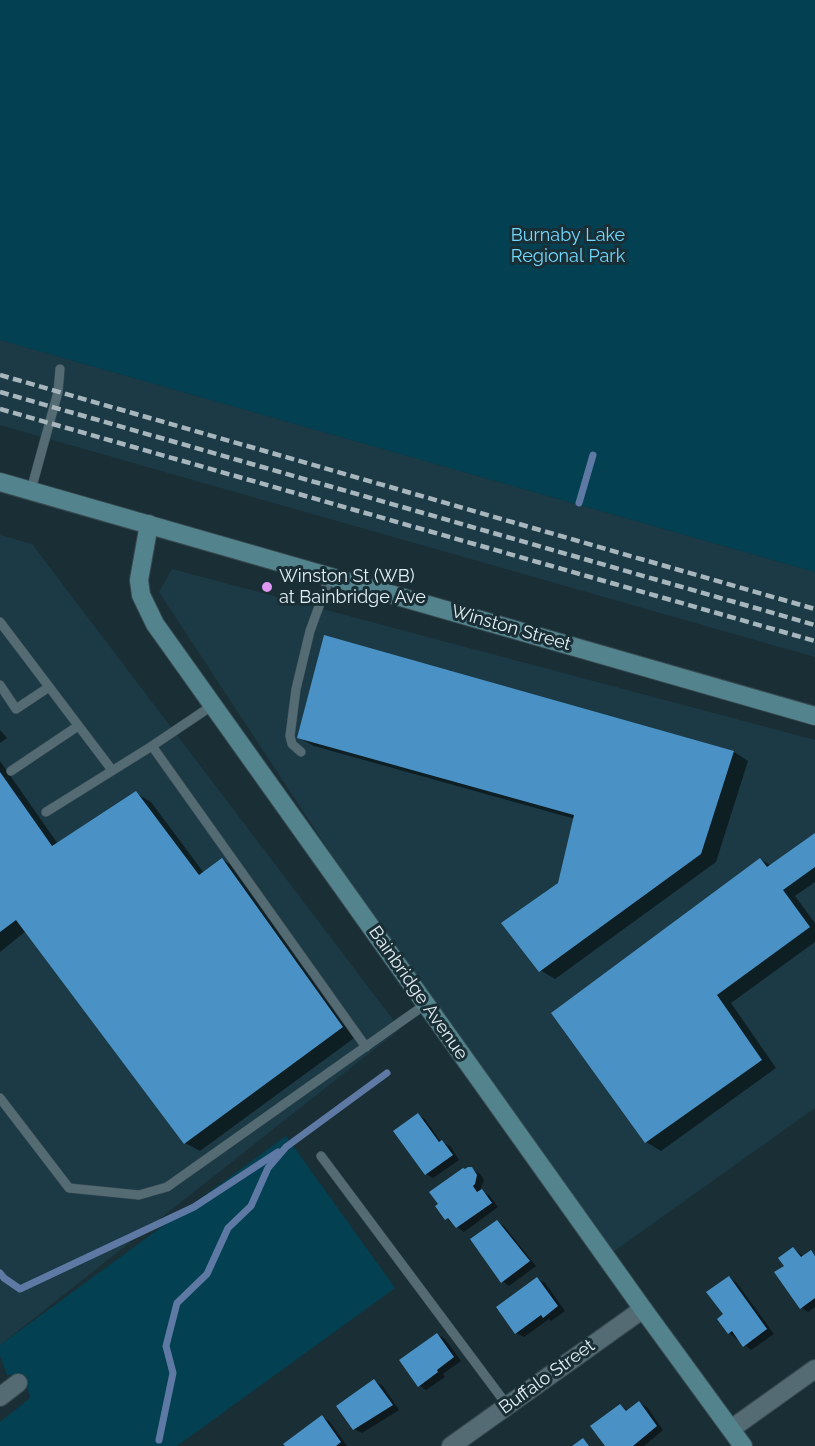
<!DOCTYPE html>
<style>
body{margin:0}
canvas{display:block;background:#192e35}
</style>
<canvas width="815" height="1446"></canvas>
<script>
const g = document.querySelector('canvas').getContext('2d');
g.lineJoin = 'round';
function fill(path, color) { g.fillStyle = color; g.fill(path, 'evenodd'); }
const toPath = rows => new Path2D(rows.map(r => 'M' + r).join(''));
function strokePath(path, color, width, dash) { g.strokeStyle = color; g.lineWidth = width; g.lineCap = dash ? 'butt' : 'round'; g.setLineDash(dash || []); g.stroke(path); }
function write(font, color, halo, rows, align = 'center') {
  g.font = font + ' Raleway,sans-serif'; g.lineWidth = 6; g.setLineDash([]); g.textBaseline = 'middle'; g.strokeStyle = halo; g.fillStyle = color; for (const [text, x, y, turn = 0] of rows) {
    g.save(); g.translate(x, y); g.rotate((+turn || 0) * Math.PI / 180); g.textAlign = isNaN(turn) ? turn : align; if (halo) g.strokeText(text, 0, 0); g.fillText(text, 0, 0); g.restore();
  }
}
fill(toPath([
 [0,340,815,572,815,657,0,425],
 [0,535,32,544,400,1029,0,1345],
 [172,569,815,740,815,1108,610,1254,437,1015,159,592]
]), '#1c3a45');
fill(toPath([
 [0,0,815,0,815,572,0,340],
 [286,1136,395,1288,177,1446,0,1446,0,1422,30,1398,24,1375,7,1375,0,1356,0,1345]
]), '#034051');
fill(toPath([
 [325,637,734,752,748,761,716,862,555,979,540,970,575,819,314,746,299,738],
 [0,730,7,738,0,743],
 [0,761,58,844,136,793,151,802,204,873,223,860,237,869,357,1036,200,1151,185,1143,26,931,0,952],
 [815,835,815,882,795,896,815,923,815,942,731,1003,776,1068,661,1151,646,1142,760,859,772,866],
 [418,1115,425,1119,441,1142,450,1146,459,1160,433,1178,426,1174],
 [463,1169,472,1169,480,1174,484,1180,480,1190,489,1195,498,1207,464,1232,448,1220,453,1212,446,1219,437,1206,440,1204,431,1192],
 [497,1222,504,1226,536,1266,509,1286,502,1281],
 [794,1249,804,1257,811,1252,815,1255,815,1307,808,1312,801,1307,786,1266],
 [729,1278,736,1282,774,1334,751,1350,729,1333,725,1315],
 [538,1279,545,1283,565,1311,551,1321,549,1319,524,1337,516,1333],
 [437,1334,445,1339,461,1361,443,1374,445,1377,426,1390,419,1385],
 [374,1381,382,1385,399,1410,362,1433,354,1429],
 [639,1403,647,1407,663,1430,644,1446,607,1446,621,1406,629,1411],
 [322,1417,329,1421,347,1446,287,1446]
]), '#0007');
strokePath(toPath([
 [579,503,593,455],
 [0,1273,4,1278,20,1289,194,1207,278,1152],
 [159,1440,173,1373,166,1346,177,1303,207,1274,228,1228,251,1206,268,1168,286,1147,387,1073]
]), '#5e79a4', 7);
fill(toPath([
 [324,635,734,751,701,854,539,972,501,923,558,883,574,815,297,738],
 [0,772,52,846,136,791,199,875,222,858,343,1027,184,1144,16,920,0,932],
 [815,833,815,867,783,890,810,927,717,995,762,1060,645,1143,551,1013,760,858,767,867],
 [418,1113,439,1142,442,1140,453,1155,425,1175,393,1131],
 [468,1167,472,1167,477,1175,475,1184,473,1186,477,1192,482,1189,492,1203,456,1228,448,1218,445,1220,435,1206,438,1204,429,1192,463,1168,465,1169],
 [497,1220,530,1261,501,1283,470,1239],
 [793,1247,801,1257,811,1250,815,1256,815,1298,800,1309,774,1272,784,1266,778,1258],
 [729,1276,767,1329,743,1347,732,1331,728,1334,717,1319,723,1314,706,1292],
 [537,1277,558,1306,543,1318,541,1315,515,1334,496,1307],
 [437,1333,454,1357,437,1370,438,1372,418,1387,399,1360],
 [374,1379,393,1405,353,1430,336,1406],
 [639,1401,657,1426,633,1446,605,1446,590,1426,620,1404,626,1411],
 [322,1415,341,1442,336,1446,285,1446,283,1444],
 [583,1438,589,1446,572,1446]
]), '#4a92c6');
const lane = toPath([
 [31,490,58,392,60,369],
 [0,622,112,770],
 [0,685,16,709,49,687],
 [213,705,152,746,366,1047],
 [301,752,292,744,290,736,296,689,310,631,330,576],
 [11,771,78,726],
 [46,812,152,746],
 [0,1098,69,1188,139,1195,167,1187,426,1004],
 [321,1156,507,1405]
]);
const street = toPath([
 [0,1397,18,1383],
 [731,1429,815,1369],
 [451,1446,643,1309]
]);
const secondary = toPath([
 [0,482,815,716],
 [149,524,139,580,141,595,155,624,643,1309,743,1446]
]);
strokePath(lane, '#384a51', 10);
strokePath(street, '#384a51', 20);
strokePath(secondary, '#384a51', 20);
strokePath(lane, '#546b74', 9);
strokePath(street, '#546b74', 18);
strokePath(secondary, '#53848e', 18);
strokePath(toPath([
 [0,375,815,609],
 [0,392,815,625],
 [0,409,815,641]
]), '#a7b6bc', 4.5, [9, 4.5]);
for (const [x, y, r, color] of [
 [267,587,6,"#de98f2"]
]) { const dot = new Path2D(); dot.arc(x, y, r, 0, 2 * Math.PI); g.fillStyle = color; g.fill(dot); strokePath(dot, '#192e35', 2); }
write('18px', '#72dafe', '#192e35', [
 ["Burnaby Lake",568,236],
 ["Regional Park",568,257]
]);
write('18px', '#e2eff4', '#192e35', [
 ["Winston St (WB)",279,577],
 ["at Bainbridge Ave",279,598]
], 'left');
write('18px', '#e2eff4', '#192e35', [
 ["Winston Street",511,628,16],
 ["Bainbridge Avenue",418,993,55],
 ["Buffalo Street",547,1377,-36]
]);
</script>
